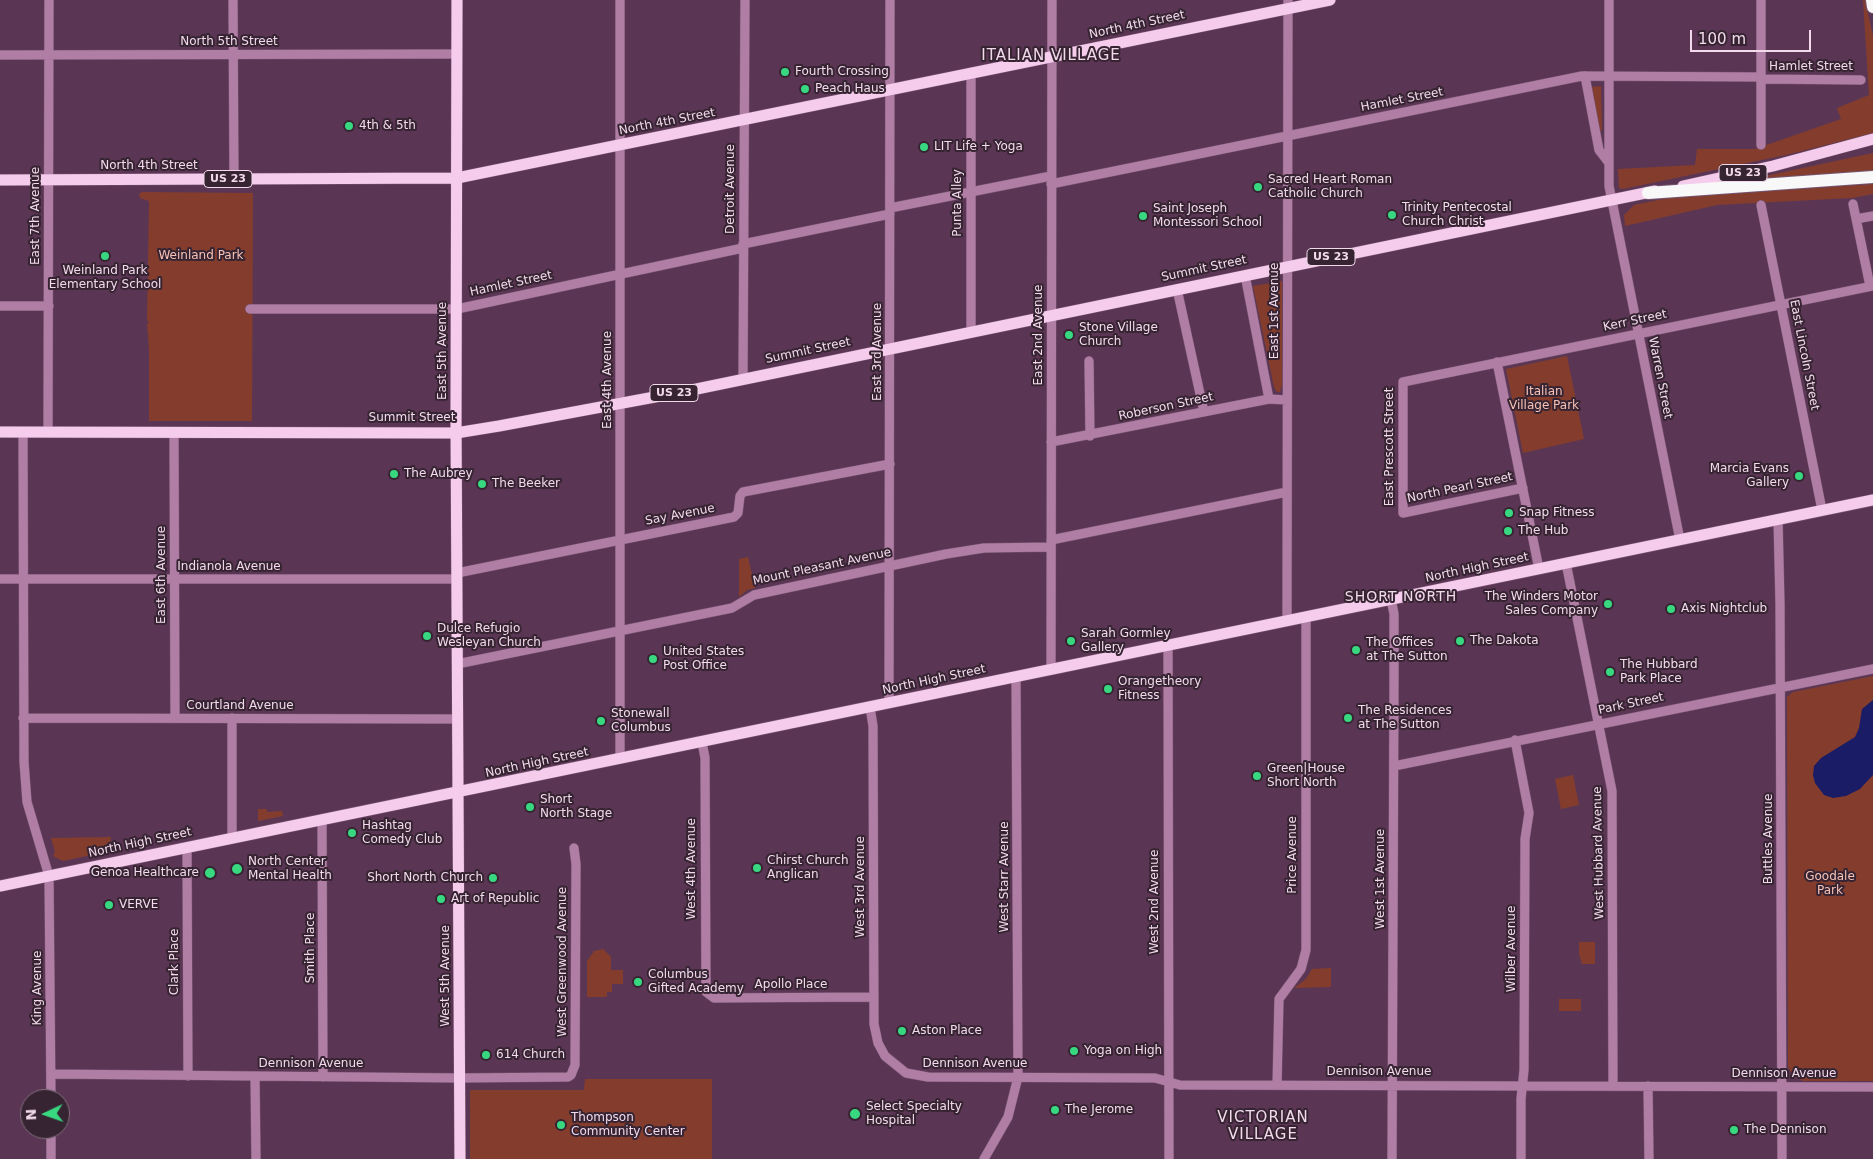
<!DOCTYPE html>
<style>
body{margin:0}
#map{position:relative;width:1873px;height:1159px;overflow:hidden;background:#5b3654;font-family:"DejaVu Sans",sans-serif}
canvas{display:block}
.north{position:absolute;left:20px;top:1089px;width:50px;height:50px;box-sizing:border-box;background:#362432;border:1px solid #816d7c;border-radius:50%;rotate:267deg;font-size:14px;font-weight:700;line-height:20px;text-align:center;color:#f2daec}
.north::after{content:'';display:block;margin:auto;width:18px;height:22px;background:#38d880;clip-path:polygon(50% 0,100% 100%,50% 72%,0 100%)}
.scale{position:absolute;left:1690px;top:30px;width:121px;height:22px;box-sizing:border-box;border:2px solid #f2daec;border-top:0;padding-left:6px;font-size:15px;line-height:18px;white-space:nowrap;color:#f2daec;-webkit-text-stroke:4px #362432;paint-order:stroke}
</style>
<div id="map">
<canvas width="1873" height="1159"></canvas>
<div class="north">N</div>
<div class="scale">100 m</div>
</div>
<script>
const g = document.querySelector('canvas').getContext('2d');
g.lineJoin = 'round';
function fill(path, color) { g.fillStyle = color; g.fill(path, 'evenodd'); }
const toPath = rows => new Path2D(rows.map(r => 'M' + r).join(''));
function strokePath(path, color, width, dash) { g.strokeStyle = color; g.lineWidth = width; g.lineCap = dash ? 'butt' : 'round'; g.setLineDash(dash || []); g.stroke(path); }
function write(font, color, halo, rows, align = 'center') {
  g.font = font + ' "DejaVu Sans",sans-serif'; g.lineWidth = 4; g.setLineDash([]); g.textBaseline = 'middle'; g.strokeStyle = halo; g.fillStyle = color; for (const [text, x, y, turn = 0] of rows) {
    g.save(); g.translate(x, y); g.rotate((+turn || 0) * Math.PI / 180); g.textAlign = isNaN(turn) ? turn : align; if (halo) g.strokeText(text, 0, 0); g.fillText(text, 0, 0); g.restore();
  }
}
fill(toPath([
 [1863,0,1865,0,1873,36,1873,133,1786,155,1623,189,1619,188,1618,169,1695,165,1697,149,1755,149,1841,119,1837,108,1869,95],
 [1601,86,1602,130,1600,131,1591,87],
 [1873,153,1873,172,1756,181,1756,178],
 [1873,184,1873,194,1852,198,1717,205,1625,226,1624,215,1634,205,1668,198],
 [142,192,253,193,252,421,149,421,149,349,147,324,149,323,147,320,149,201,140,198,139,194],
 [1282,281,1282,385,1280,392,1277,392,1274,387,1253,286],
 [1567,356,1584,439,1523,453,1506,369],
 [748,557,755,588,747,590,739,597,739,559],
 [1873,676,1873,1081,1803,1081,1793,1076,1788,1067,1787,697,1793,692],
 [1573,775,1579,805,1561,809,1555,779],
 [258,809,267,809,267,812,282,811,283,816,258,821],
 [111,837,110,846,106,852,63,861,53,856,55,852,51,838],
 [1579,942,1595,942,1595,964,1582,964,1579,954],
 [603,949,611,957,611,970,623,970,623,984,612,984,612,992,607,992,607,997,587,997,587,961,594,951],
 [1331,968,1331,987,1294,988,1306,979,1312,969],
 [1559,999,1581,999,1581,1011,1559,1011],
 [585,1079,712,1079,712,1159,470,1159,470,1090,584,1090]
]), '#843d2d');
fill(toPath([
 [1873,700,1873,775,1860,789,1846,796,1833,798,1824,795,1815,783,1813,775,1814,766,1821,758,1855,737,1859,728,1862,709]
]), '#1a1c65');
const minor = toPath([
 [233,0,234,179],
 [620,0,620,759],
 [1609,0,1609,186,1680,540],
 [0,55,457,54],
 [1585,76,1599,150,1609,163],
 [1761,79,1861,80],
 [1761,145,1761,0],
 [1051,184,1582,76,1761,77],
 [1853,204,1870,286],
 [1761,205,1822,510],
 [890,208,1051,176],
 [1856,219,1873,216],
 [743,244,890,214],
 [1245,275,1269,399],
 [1177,289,1204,412],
 [0,306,49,306],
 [250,309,457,309,743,248],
 [971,332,971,74],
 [1089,361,1090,436],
 [1497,362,1539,569],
 [743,379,745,0],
 [23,432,24,762,27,802,49,876,51,1099],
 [48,432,49,0],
 [174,432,175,718],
 [1051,442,1269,399,1287,400],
 [1523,488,1403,513,1403,382,1873,286],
 [1778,519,1780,604,1782,1159],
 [1051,540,1287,492],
 [1566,563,1612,791,1613,1086],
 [457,573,734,517,738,513,740,496,743,492,890,464],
 [0,579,457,579],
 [1391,599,1394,614,1394,684,1392,1159],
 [1287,621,1288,0],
 [1168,646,1169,1159],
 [457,664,732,608,754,595,946,554,984,548,1051,547],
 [1051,670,1052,0],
 [889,703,890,0],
 [870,707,873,726,874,1024,878,1043,885,1056,906,1073,928,1077,1155,1078,1180,1085,1873,1087],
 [23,718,457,719],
 [232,718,232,838],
 [1515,740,1529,813,1525,839,1524,1070,1521,1099,1521,1159],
 [702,742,705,758,706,992,714,998,874,997],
 [1394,766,1873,669],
 [322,819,323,1077],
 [187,847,188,1076],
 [51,1074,460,1078,568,1077,571,1075,575,1065,576,864,574,848],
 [255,1076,256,1159],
 [1277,1085,1279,999,1301,969,1306,950,1306,617],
 [1648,1086,1649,1159],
 [51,1129,51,1159],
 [984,1159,1008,1117,1018,1077,1016,677]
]);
const major = toPath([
 [457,0,456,421,460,1159],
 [0,180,457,178,1330,0],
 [1683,186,1773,166,1873,139],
 [0,432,456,433,499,426,687,391,1655,191],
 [0,886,1873,500]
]);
const highway = toPath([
 [1872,0,1873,7],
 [1648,193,1873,177]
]);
strokePath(minor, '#76546f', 10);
strokePath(major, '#76546f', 12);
strokePath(highway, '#76546f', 14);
strokePath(minor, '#b07da5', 9);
strokePath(major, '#f5ccec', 11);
strokePath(highway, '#f8f8f8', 12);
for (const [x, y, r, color] of [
 [785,72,5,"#38d880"],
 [805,89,5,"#38d880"],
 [349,126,5,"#38d880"],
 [924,147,5,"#38d880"],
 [1258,187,5,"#38d880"],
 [1392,215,5,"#38d880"],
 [1143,216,5,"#38d880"],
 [105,256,5,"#38d880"],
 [1069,335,5,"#38d880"],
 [394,474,5,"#38d880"],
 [1799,476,5,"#38d880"],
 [482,484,5,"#38d880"],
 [1509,513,5,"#38d880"],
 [1508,531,5,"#38d880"],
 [1608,604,5,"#38d880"],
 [1671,609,5,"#38d880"],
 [427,636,5,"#38d880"],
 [1071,641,5,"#38d880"],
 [1460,641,5,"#38d880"],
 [1356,650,5,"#38d880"],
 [653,659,5,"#38d880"],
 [1610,672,5,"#38d880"],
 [1108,689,5,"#38d880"],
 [1348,718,5,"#38d880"],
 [601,721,5,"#38d880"],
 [1257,776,5,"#38d880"],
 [530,807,5,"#38d880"],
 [352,833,5,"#38d880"],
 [757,868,5,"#38d880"],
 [237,869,6,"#38d880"],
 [210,873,6,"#38d880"],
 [493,878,5,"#38d880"],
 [441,899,5,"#38d880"],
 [109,905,5,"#38d880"],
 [638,982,5,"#38d880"],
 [902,1031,5,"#38d880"],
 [1074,1051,5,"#38d880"],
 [486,1055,5,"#38d880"],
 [1055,1110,5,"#38d880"],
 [855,1114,6,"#38d880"],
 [561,1125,5,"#38d880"],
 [1734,1130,5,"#38d880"]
]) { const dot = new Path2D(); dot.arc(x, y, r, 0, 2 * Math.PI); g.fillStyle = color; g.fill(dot); strokePath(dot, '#362432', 2); }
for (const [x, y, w] of [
 [1743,173,48],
 [228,179,48],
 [1331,257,48],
 [674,393,48]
]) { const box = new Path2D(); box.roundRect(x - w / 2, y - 8.5, w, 17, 4); g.fillStyle = '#362432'; g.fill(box); strokePath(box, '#f2daec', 1); }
write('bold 11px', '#f2daec', null, [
 ["US 23",1743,173],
 ["US 23",228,179],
 ["US 23",1331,257],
 ["US 23",674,393]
]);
write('12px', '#f2daec', '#362432', [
 ["North 4th Street",1137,25,-12],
 ["North 5th Street",229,42],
 ["Hamlet Street",1811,67],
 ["Hamlet Street",1402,100,-11],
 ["North 4th Street",667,122,-11],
 ["North 4th Street",149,166],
 ["Detroit Avenue",731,189,-90],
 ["Punta Alley",958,203,-90],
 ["East 7th Avenue",36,216,-90],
 ["Summit Street",1204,269,-12],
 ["Hamlet Street",511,284,-12],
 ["East 1st Avenue",1275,311,-90],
 ["Kerr Street",1635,321,-12],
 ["East 2nd Avenue",1039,335,-90],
 ["East 5th Avenue",443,351,-90],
 ["Summit Street",808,351,-12],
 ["East 3rd Avenue",878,352,-90],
 ["East Lincoln Street",1804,355,79],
 ["Warren Street",1660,378,79],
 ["East 4th Avenue",608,380,-90],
 ["Roberson Street",1166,407,-12],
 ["Summit Street",412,418],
 ["East Prescott Street",1390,447,-90],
 ["North Pearl Street",1460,488,-12],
 ["Say Avenue",680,515,-11],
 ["Indianola Avenue",229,567],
 ["Mount Pleasant Avenue",822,567,-12],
 ["North High Street",1477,568,-12],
 ["East 6th Avenue",162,575,-90],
 ["North High Street",934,680,-12],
 ["Park Street",1631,704,-12],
 ["Courtland Avenue",240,706],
 ["North High Street",537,763,-12],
 ["Buttles Avenue",1769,839,-90],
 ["North High Street",140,843,-12],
 ["West Hubbard Avenue",1599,853,-91],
 ["Price Avenue",1293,855,-90],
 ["West 4th Avenue",692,869,-90],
 ["West Starr Avenue",1005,877,-90],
 ["West 1st Avenue",1381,879,-90],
 ["West 3rd Avenue",861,887,-90],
 ["West 2nd Avenue",1155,902,-90],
 ["Smith Place",311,948,-90],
 ["Wilber Avenue",1512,949,-90],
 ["Clark Place",175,962,-90],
 ["West Greenwood Avenue",563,962,-90],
 ["West 5th Avenue",446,976,-90],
 ["Apollo Place",791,985],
 ["King Avenue",38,988,-90],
 ["Dennison Avenue",311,1064],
 ["Dennison Avenue",975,1064],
 ["Dennison Avenue",1379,1072],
 ["Dennison Avenue",1784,1074]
]);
write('12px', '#f2daec', '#362432', [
 ["Fourth Crossing",795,72],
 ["Peach Haus",815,89],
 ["4th & 5th",359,126],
 ["LIT Life + Yoga",934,147],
 ["Sacred Heart Roman",1268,180],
 ["Catholic Church",1268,194],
 ["Trinity Pentecostal",1402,208],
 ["Church Christ",1402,222],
 ["Saint Joseph",1153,209],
 ["Montessori School",1153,223],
 ["Weinland Park",105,271,"center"],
 ["Elementary School",105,285,"center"],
 ["Stone Village",1079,328],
 ["Church",1079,342],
 ["Marcia Evans",1789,469,"right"],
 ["Gallery",1789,483,"right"],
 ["The Aubrey",404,474],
 ["The Beeker",492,484],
 ["Snap Fitness",1519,513],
 ["The Hub",1518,531],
 ["The Winders Motor",1598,597,"right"],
 ["Sales Company",1598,611,"right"],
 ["Axis Nightclub",1681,609],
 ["Dulce Refugio",437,629],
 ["Wesleyan Church",437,643],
 ["Sarah Gormley",1081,634],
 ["Gallery",1081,648],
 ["The Dakota",1470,641],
 ["The Offices",1366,643],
 ["at The Sutton",1366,657],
 ["United States",663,652],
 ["Post Office",663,666],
 ["The Hubbard",1620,665],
 ["Park Place",1620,679],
 ["Orangetheory",1118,682],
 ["Fitness",1118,696],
 ["The Residences",1358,711],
 ["at The Sutton",1358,725],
 ["Stonewall",611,714],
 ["Columbus",611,728],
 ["Green|House",1267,769],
 ["Short North",1267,783],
 ["Short",540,800],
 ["North Stage",540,814],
 ["Hashtag",362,826],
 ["Comedy Club",362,840],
 ["Chirst Church",767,861],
 ["Anglican",767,875],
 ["North Center",248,862],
 ["Mental Health",248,876],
 ["Genoa Healthcare",199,873,"right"],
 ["Short North Church",483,878,"right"],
 ["Art of Republic",451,899],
 ["VERVE",119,905],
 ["Columbus",648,975],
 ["Gifted Academy",648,989],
 ["Aston Place",912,1031],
 ["Yoga on High",1084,1051],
 ["614 Church",496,1055],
 ["Select Specialty",866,1107],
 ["Hospital",866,1121],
 ["The Jerome",1065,1110],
 ["Thompson",571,1118],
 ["Community Center",571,1132],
 ["The Dennison",1744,1130]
], 'left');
write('12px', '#f6c2b6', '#362432', [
 ["Weinland Park",201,256],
 ["Italian",1544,392],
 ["Village Park",1544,406],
 ["Goodale",1830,877],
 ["Park",1830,891]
]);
g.letterSpacing = '1px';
write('14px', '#f2daec', '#362432', [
 ["SHORT NORTH",1401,597]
]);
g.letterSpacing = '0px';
g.letterSpacing = '1px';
write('15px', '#f2daec', '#362432', [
 ["ITALIAN VILLAGE",1051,56],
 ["VICTORIAN",1263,1118],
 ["VILLAGE",1263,1135]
]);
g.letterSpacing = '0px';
</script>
